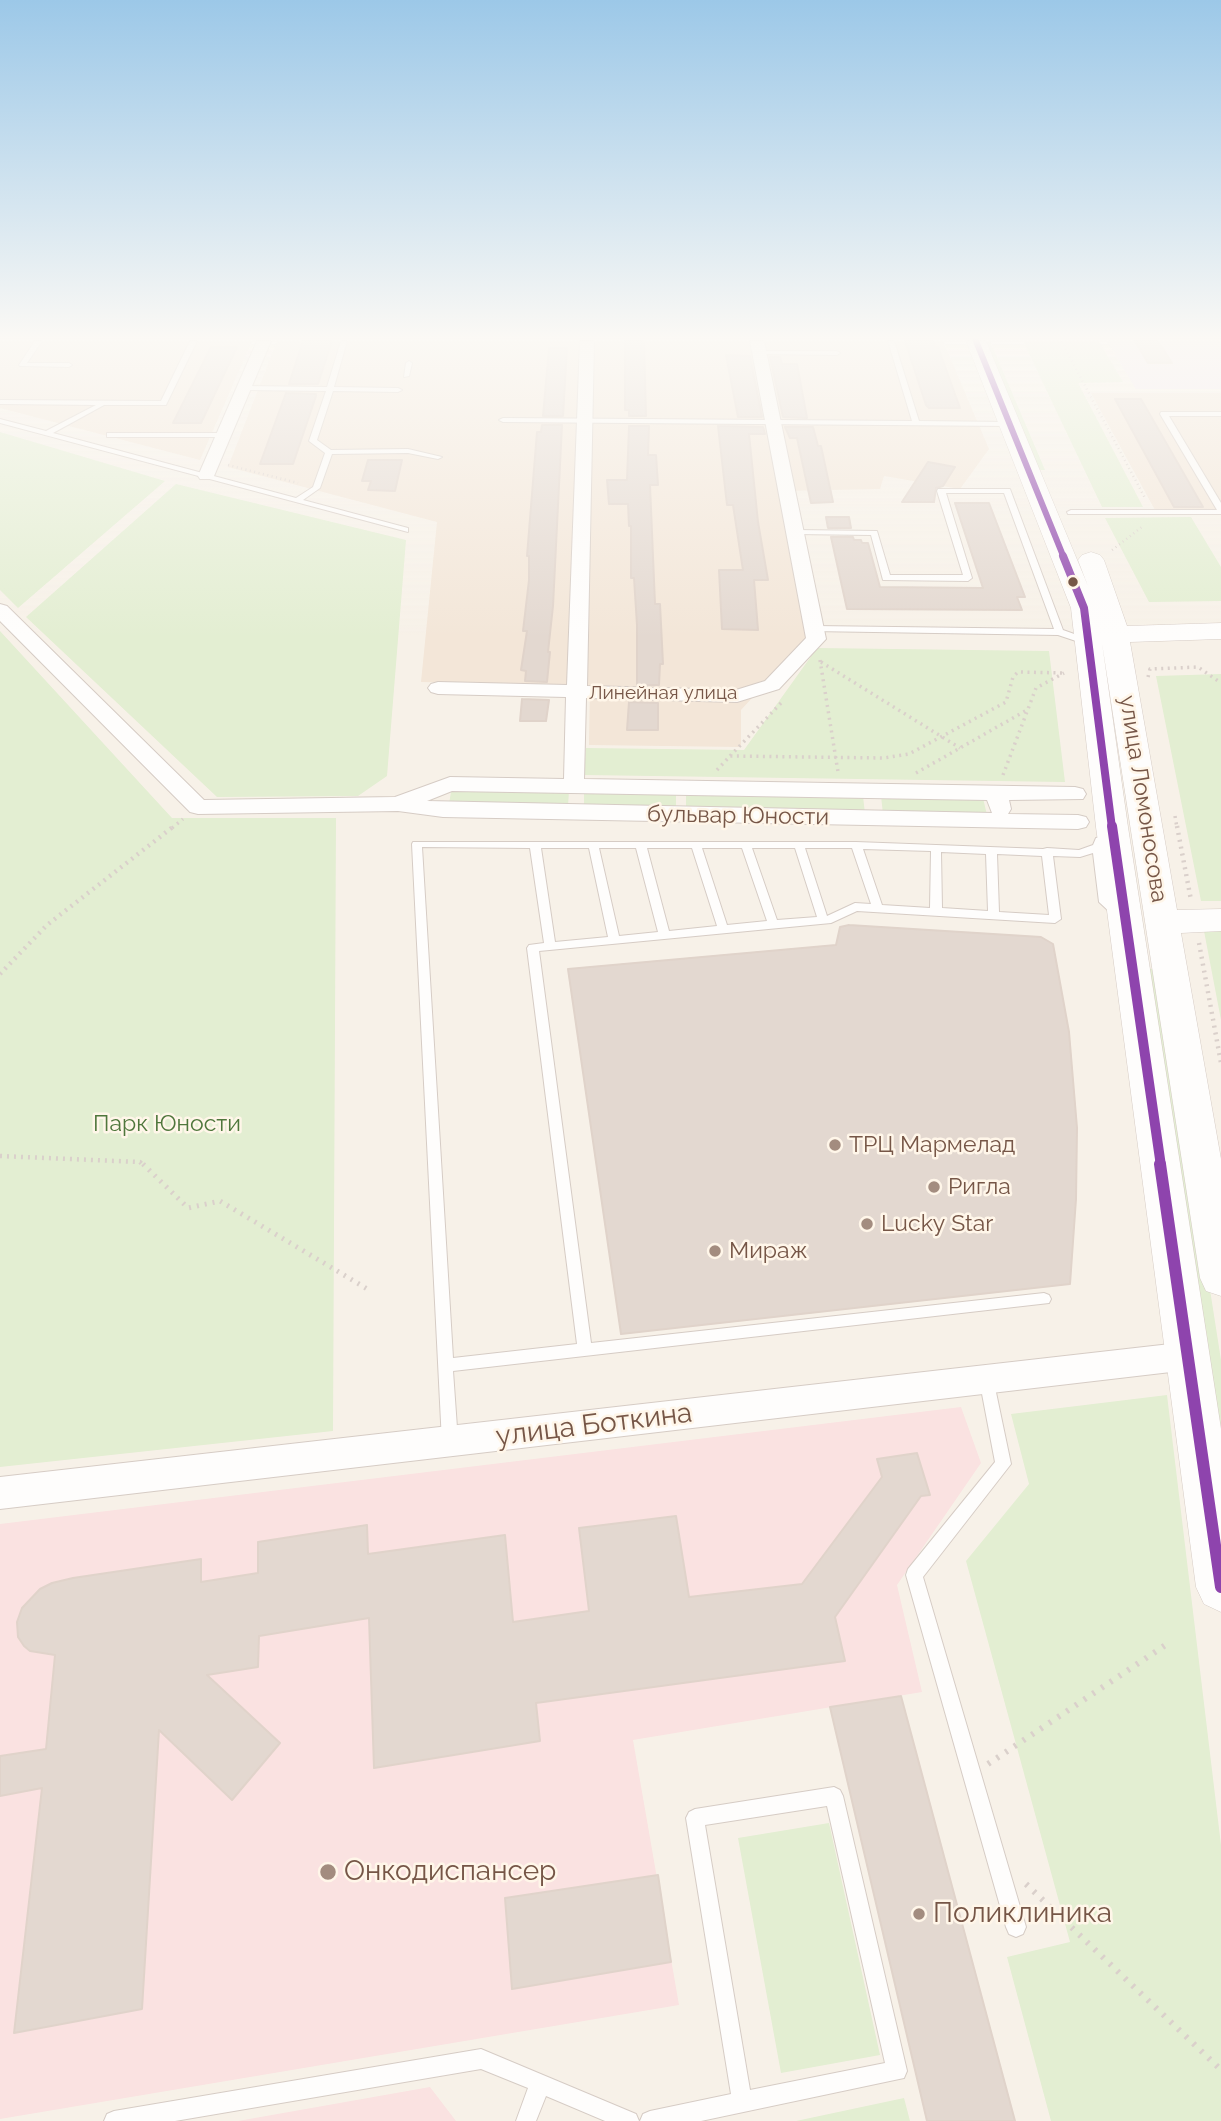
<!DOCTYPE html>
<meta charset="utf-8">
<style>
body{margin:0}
canvas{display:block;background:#f7f1e8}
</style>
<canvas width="1221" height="2121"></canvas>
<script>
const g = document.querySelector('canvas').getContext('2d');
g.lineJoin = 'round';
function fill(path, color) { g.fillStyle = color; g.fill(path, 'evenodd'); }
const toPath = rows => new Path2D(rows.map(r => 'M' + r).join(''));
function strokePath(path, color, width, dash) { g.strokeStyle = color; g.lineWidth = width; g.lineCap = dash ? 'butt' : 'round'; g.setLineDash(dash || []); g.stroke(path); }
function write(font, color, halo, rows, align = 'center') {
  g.font = font + ' Raleway,sans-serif'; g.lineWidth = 5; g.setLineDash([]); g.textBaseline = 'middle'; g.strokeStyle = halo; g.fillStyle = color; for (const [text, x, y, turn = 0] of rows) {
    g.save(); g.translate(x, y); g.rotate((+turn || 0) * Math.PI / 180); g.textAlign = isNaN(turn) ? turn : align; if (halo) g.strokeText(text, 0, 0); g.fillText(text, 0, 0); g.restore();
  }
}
fill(toPath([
 [0,341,252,341,200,460,0,408],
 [277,341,943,341,989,449,960,489,884,476,880,489,779,491,807,638,741,710,741,747,589,745,590,686,421,682,437,522,228,467],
 [1091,393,1221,393,1221,510,1155,510]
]), '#f3e6d8');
fill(toPath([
 [1107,341,1221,341,1221,389,1136,389]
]), '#f3e7f2');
fill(toPath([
 [961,1407,981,1463,897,1585,922,1692,633,1740,679,2005,0,2119,0,1524],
 [430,2087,456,2121,238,2121]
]), '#fae2e1');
fill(toPath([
 [983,341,990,341,1045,470,1037,470],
 [1023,341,1099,341,1123,382,1078,383,1143,507,1102,507],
 [0,432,165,481,18,608,0,590],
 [176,484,406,540,387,776,358,796,217,797,26,617],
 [1191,517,1221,567,1221,601,1149,602,1105,518],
 [0,631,172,818,336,818,333,1431,0,1467],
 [817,648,1049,651,1065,782,584,775,586,748,744,750],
 [1221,674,1221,901,1201,901,1156,676],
 [452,786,569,790,568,807,449,804],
 [584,789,676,792,676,809,584,807],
 [686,792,863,796,865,814,686,810],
 [881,796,983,798,987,815,883,814],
 [1204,931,1221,931,1221,1020],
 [1144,968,1160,970,1221,1360,1221,1477],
 [1167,1395,1221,1845,1221,2121,1051,2121,1007,1957,1070,1942,966,1561,1029,1484,1011,1414],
 [829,1823,880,2055,781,2073,738,1838],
 [904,2098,910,2121,796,2121]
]), '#e3eed2');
const building = toPath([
 [303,341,332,341,318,384,289,384,303,341],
 [625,341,644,341,646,416,629,416,629,410,625,410,625,341],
 [905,341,933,341,935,347,938,347,960,408,929,408,926,405,905,341],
 [1135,341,1158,341,1172,363,1148,363,1135,341],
 [211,347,237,347,201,423,173,423,211,347],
 [549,348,567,348,563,416,543,416,549,348],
 [726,355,750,356,762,417,738,417,726,355],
 [770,357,780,357,782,364,797,364,807,418,783,417,770,357],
 [286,393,316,394,316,396,293,464,260,464,286,393],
 [1115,399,1141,399,1203,507,1174,507,1115,399],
 [542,425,562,425,553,606,548,652,550,652,547,682,525,681,526,671,521,670,527,631,523,631,529,580,529,556,527,556,537,432,541,432,542,425],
 [629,426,649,426,648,455,656,455,658,485,650,485,655,604,660,604,663,664,660,664,659,685,637,685,637,625,634,578,631,578,631,526,629,526,628,504,609,504,607,480,627,480,629,426],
 [718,426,763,427,765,434,749,434,758,522,768,580,754,580,758,630,722,629,719,570,743,570,733,505,727,505,718,426],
 [785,427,813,427,818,446,821,446,833,502,811,503,797,438,790,438,785,427],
 [368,460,402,460,395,491,368,490,371,481,362,481,368,460],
 [928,462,955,467,943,486,936,488,934,502,902,502,928,462],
 [955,503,989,503,1025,597,1017,597,1022,610,847,609,831,537,853,537,854,540,861,540,862,543,868,543,880,587,983,588,955,503],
 [826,517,849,517,851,528,828,528,826,517],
 [522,699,549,700,546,721,520,721,522,699],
 [629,702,658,703,658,730,627,730,629,702],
 [849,925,1041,937,1053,944,1069,1032,1077,1128,1076,1199,1070,1284,621,1334,568,969,836,945,840,927,849,925],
 [917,1453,930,1495,921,1496,835,1617,845,1661,536,1703,540,1741,374,1768,369,1618,259,1636,258,1667,207,1675,280,1743,232,1800,159,1730,142,2009,14,2033,42,1788,0,1796,0,1756,46,1749,55,1655,30,1651,24,1646,18,1637,17,1622,22,1608,40,1589,52,1583,73,1578,201,1559,201,1582,258,1573,258,1542,367,1525,368,1554,505,1535,513,1622,589,1611,579,1528,676,1516,689,1597,802,1584,882,1477,877,1459,917,1453],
 [901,1696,1015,2121,927,2121,830,1707,901,1696],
 [658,1875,671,1962,512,1989,505,1898,658,1875]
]);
fill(building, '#e3d8d0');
strokePath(building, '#e0d3ca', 2);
const lane = toPath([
 [35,341,42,341,27,363,69,363,72,365,69,367,20,366,19,365,35,341],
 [190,341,197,341,166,405,104,405,53,433,296,498,313,487,325,453,309,441,326,391,244,390,240,388,244,386,327,387,341,341,347,341,334,387,398,388,402,390,398,392,333,391,317,440,331,450,408,449,442,457,438,459,408,453,332,454,320,488,303,500,408,528,408,532,0,423,0,419,46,431,96,405,0,404,0,400,161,401,190,341],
 [888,341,894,341,919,421,1010,422,1014,424,1010,426,503,422,499,420,503,418,912,421,888,341],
 [759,351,837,351,840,353,837,355,757,354,757,352,759,351],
 [409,361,412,363,409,376,404,377,406,363,409,361],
 [1161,412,1221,412,1221,416,1169,416,1221,503,1221,514,1068,514,1067,512,1071,510,1217,510,1160,414,1161,412],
 [107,433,225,433,229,435,225,437,107,437,107,433],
 [938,489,1010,489,1063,630,1091,640,1091,644,1085,644,1058,635,812,631,812,627,815,626,1054,629,1004,493,946,493,972,578,968,581,883,580,871,535,795,534,791,532,795,530,877,531,890,575,963,575,937,491,938,489],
 [1100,837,1105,840,1102,847,1110,901,1124,913,1118,917,1114,916,1099,902,1093,853,1080,857,1053,856,1061,919,1055,923,857,911,831,923,539,951,591,1343,1044,1293,1049,1295,1051,1299,1049,1303,453,1371,458,1442,455,1447,450,1449,445,1447,442,1442,412,844,413,842,856,842,1043,849,1047,848,1079,850,1093,845,1096,838,1100,837],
 [422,847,530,848,544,943,529,945,527,948,577,1344,453,1358,422,847],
 [541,848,589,848,608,937,555,942,541,848],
 [599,848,636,848,658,932,619,936,599,848],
 [647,848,692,848,717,926,669,931,647,848],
 [702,848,742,848,767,921,727,925,702,848],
 [752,848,795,848,817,917,777,920,752,848],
 [805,848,852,848,871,904,855,903,827,916,805,848],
 [863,849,931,851,930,908,882,905,863,849],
 [941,852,986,854,988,911,942,908,941,852],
 [997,854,1042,856,1049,915,999,912,997,854],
 [986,1371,991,1373,993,1378,1011,1464,923,1577,1026,1927,1023,1934,1016,1937,1009,1934,1006,1927,906,1575,908,1569,995,1462,979,1378,981,1373,986,1371],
 [834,1787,840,1790,843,1796,907,2071,904,2078,701,2121,640,2121,643,2114,650,2111,731,2094,686,1818,689,1812,695,1809,834,1787],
 [827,1806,885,2063,750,2090,705,1825,827,1806],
 [481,2049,636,2114,639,2121,605,2121,546,2096,536,2121,516,2121,528,2088,481,2069,175,2121,104,2121,107,2114,114,2111,481,2049]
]);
const street = toPath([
 [257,341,271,341,214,476,212,479,200,479,198,476,257,341],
 [580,341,594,341,587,686,736,690,765,681,806,638,750,341,764,341,826,639,779,689,737,702,586,698,584,779,1075,787,1083,789,1086,794,1083,799,1009,800,1011,809,1008,814,1078,815,1086,817,1089,822,1086,827,1078,829,443,817,398,811,198,814,190,812,0,621,0,604,7,606,204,800,395,797,450,777,564,779,566,697,438,694,431,692,428,688,431,684,438,682,567,685,580,341],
 [452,791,987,800,992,813,427,801,452,791],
 [1188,1342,1199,1346,1204,1356,1199,1366,1188,1370,0,1509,0,1477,1188,1342]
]);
const secondary = toPath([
 [966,341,986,341,1088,586,1078,560,1082,555,1091,552,1100,555,1104,560,1127,626,1221,623,1221,639,1130,642,1177,910,1221,909,1221,931,1181,933,1221,1159,1221,1296,1206,1291,1200,1278,1102,643,1128,827,1221,1429,1221,1612,1204,1604,1196,1587,1096,827,1071,608,966,341]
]);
strokePath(lane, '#d6ccc5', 2);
strokePath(street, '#d6ccc5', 2);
strokePath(secondary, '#d6ccc5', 1);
strokePath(toPath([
 [1061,341,1145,498],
 [228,465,298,483],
 [1112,550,1142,527]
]), '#dad0cb', 2.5, [1, 3.5]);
strokePath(toPath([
 [820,660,838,772],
 [821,662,960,748],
 [1148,677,1150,669,1198,667,1221,683],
 [730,756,783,701],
 [717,770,730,756,884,758,909,754,1006,702,1013,677,1018,672,1065,673],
 [916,773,1027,710],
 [1003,775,1036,688,1064,673],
 [1175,816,1177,828],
 [172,828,183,819]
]), '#dad0cb', 3.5, [2, 4.5]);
strokePath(toPath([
 [1177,826,1191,900],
 [1199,943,1221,1063],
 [0,974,47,925,174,826],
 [0,1156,140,1162,144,1166]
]), '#dad0cb', 4.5, [2, 5]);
strokePath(toPath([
 [143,1164,188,1208,220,1201,369,1290]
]), '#dad0cb', 5, [2, 6]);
strokePath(toPath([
 [988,1764,1170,1642],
 [1026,1884,1218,2067]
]), '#dad0cb', 6, [2.5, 8]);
fill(lane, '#fefdfc');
fill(street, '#fefdfc');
fill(secondary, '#fefdfc');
strokePath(toPath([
 [976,341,1064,558]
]), '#8e44ad', 6);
strokePath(toPath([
 [1063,556,1084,608,1112,828]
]), '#8e44ad', 8);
strokePath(toPath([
 [1112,826,1161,1166]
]), '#8e44ad', 10);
strokePath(toPath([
 [1160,1164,1221,1587]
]), '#8e44ad', 12);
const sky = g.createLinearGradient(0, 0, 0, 638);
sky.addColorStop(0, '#9cc8e8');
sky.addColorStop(0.53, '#fbf9f5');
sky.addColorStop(1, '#fbf9f500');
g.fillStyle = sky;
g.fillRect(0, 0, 1221, 638);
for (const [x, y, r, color] of [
 [1073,582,6,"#765647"],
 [835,1145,7,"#a38c7f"],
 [934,1187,7,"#a38c7f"],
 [867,1224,7,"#a38c7f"],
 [715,1251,7,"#a38c7f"],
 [328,1872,9,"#a38c7f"],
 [919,1914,7,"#a38c7f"]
]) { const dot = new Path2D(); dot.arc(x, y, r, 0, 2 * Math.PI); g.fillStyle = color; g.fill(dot); strokePath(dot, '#fff6e9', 2.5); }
write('19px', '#765647', '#fff6e9', [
 ["Линейная улица",663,693]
]);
write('23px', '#765647', '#fff6e9', [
 ["улица Ломоносова",1143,799,81],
 ["бульвар Юности",738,816,1]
]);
write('23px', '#4f773c', '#fff6e9', [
 ["Парк Юности",167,1124]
]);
write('23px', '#765647', '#fff6e9', [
 ["ТРЦ Мармелад",849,1145],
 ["Ригла",948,1187],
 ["Lucky Star",881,1224],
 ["Мираж",729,1251]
], 'left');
write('28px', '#765647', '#fff6e9', [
 ["улица Боткина",594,1425,-7]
]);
write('28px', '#765647', '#fff6e9', [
 ["Онкодиспансер",344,1872],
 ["Поликлиника",933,1914]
], 'left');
</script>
